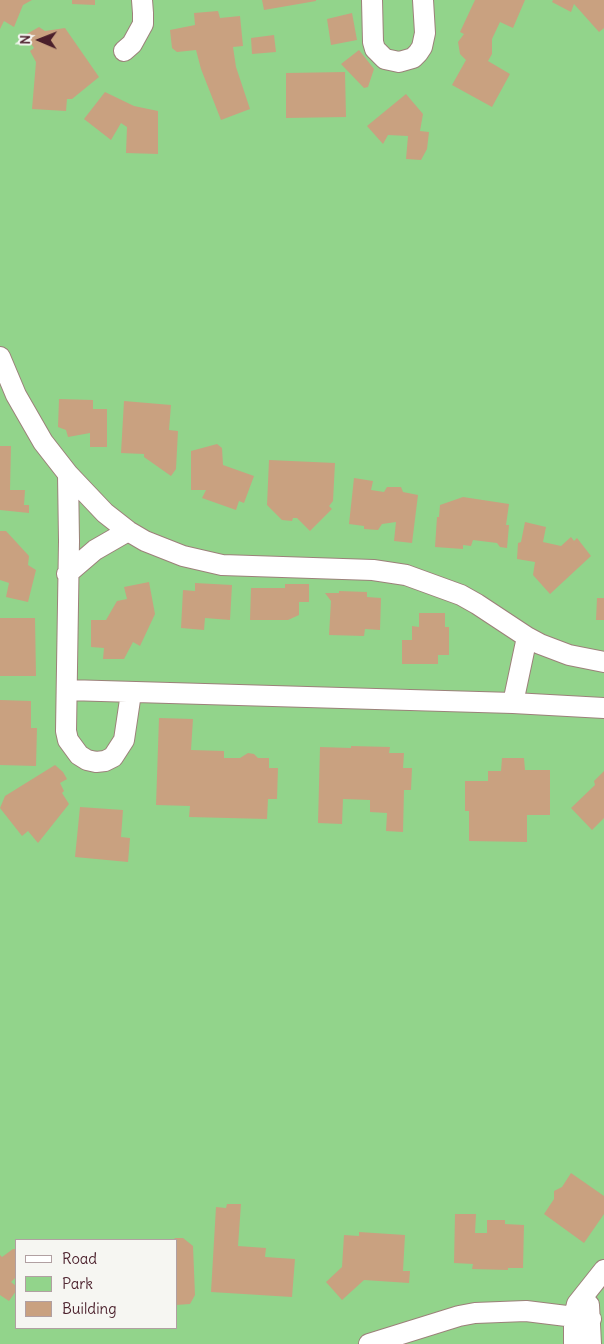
<!DOCTYPE html>
<style>
body{margin:0}
#map{position:relative;width:604px;height:1344px;overflow:hidden;background:#efe3c9;font-family:Delius,sans-serif}
canvas{display:block}
.legend{position:absolute;left:15px;top:1239px;width:162px;height:90px;box-sizing:border-box;background:#f6f6f2;border:1px solid #b1a0a2;margin:0;padding:6px 9px;list-style:none;font-size:15px;color:#4a1f2b}
.legend li{display:flex;align-items:center;gap:10px;height:25px}
.legend b{width:25px;border:1px solid #b1a0a2}
.north{position:absolute;left:15px;top:15px;width:50px;height:50px;-webkit-text-stroke:4px #f6f6f2;paint-order:stroke;rotate:271deg;font-size:14px;font-weight:700;line-height:20px;text-align:center;color:#4a1f2b}
.north::after{content:'';display:block;margin:auto;width:18px;height:22px;background:#4a1f2b;clip-path:polygon(50% 0,100% 100%,50% 72%,0 100%)}
</style>
<div id="map">
<canvas width="604" height="1344"></canvas>
<ul class="legend">
<li><b style="height:6px;background:#fff"></b>Road</li>
<li><b style="height:14px;background:#92d48b"></b>Park</li>
<li><b style="height:14px;background:#c9a180"></b>Building</li>
</ul>
<div class="north">N</div>
</div>
<script>
const g = document.querySelector('canvas').getContext('2d');
g.lineJoin = 'round';
function fill(path, color) { g.fillStyle = color; g.fill(path, 'evenodd'); }
const toPath = rows => new Path2D(rows.map(r => 'M' + r).join(''));
function strokePath(path, color, width, dash) { g.strokeStyle = color; g.lineWidth = width; g.lineCap = dash ? 'butt' : 'round'; g.setLineDash(dash || []); g.stroke(path); }
fill(toPath([
 [0,0,604,0,604,1344,0,1344],
 [16,1240,176,1240,176,1328,16,1328]
]), '#92d48b');
fill(toPath([
 [0,0,32,0,23,5,14,27,4,21,0,29],
 [72,0,95,0,95,5,72,4],
 [262,0,316,0,316,1,264,10],
 [475,0,525,0,513,28,500,22,492,39,492,54,488,61,510,74,492,107,452,85,466,60,460,54,458,42,464,34,460,32],
 [553,0,604,0,604,28,599,32,574,4,571,12,552,2],
 [218,11,220,18,240,16,243,46,233,47,236,67,250,109,221,120,201,69,196,50,177,52,172,48,170,30,195,25,194,13],
 [352,13,357,40,331,45,327,19],
 [39,27,45,31,65,28,99,77,72,99,67,99,66,111,32,109,36,62,30,51,34,48,25,35],
 [274,35,276,52,252,54,251,38],
 [359,50,374,69,368,87,364,88,341,64],
 [345,72,346,117,286,118,286,73],
 [105,92,134,106,158,111,158,154,126,153,127,127,121,123,111,140,84,119],
 [406,94,423,114,420,131,429,132,427,149,421,160,406,159,408,136,388,135,383,144,367,126],
 [59,399,93,400,93,409,107,409,107,447,90,447,90,433,68,437,66,430,58,427],
 [124,401,171,405,169,430,178,431,176,469,171,476,144,457,144,454,121,453],
 [217,444,222,448,223,465,254,476,244,503,239,501,236,510,202,498,206,490,191,490,191,451],
 [0,446,11,446,10,490,25,490,24,505,29,505,29,513,0,510],
 [269,460,335,463,333,501,329,506,332,509,310,531,297,518,293,518,292,521,282,520,267,505],
 [354,478,373,481,371,490,384,492,387,487,401,487,403,492,418,495,412,543,394,541,396,522,382,524,378,530,364,529,364,526,349,524],
 [463,497,509,504,506,525,509,525,507,548,500,547,497,543,473,540,471,546,463,545,463,549,435,547,437,517,439,517,440,505],
 [525,522,546,527,543,542,561,546,571,537,574,541,577,538,591,556,550,594,533,575,535,562,517,559,518,543,521,542],
 [0,531,6,531,29,556,28,565,36,570,28,602,6,597,9,583,0,580],
 [149,582,155,614,140,646,133,642,124,659,103,659,104,648,91,647,91,620,106,620,117,601,127,599,124,587],
 [195,583,232,585,230,620,205,618,204,630,181,628,183,590,195,591],
 [285,584,309,584,309,602,299,602,299,615,288,620,250,620,251,588,285,588],
 [339,591,367,592,367,597,381,598,380,630,365,629,364,636,329,635,331,601,325,593,339,593],
 [597,598,604,598,604,620,596,620],
 [419,613,445,613,445,627,449,627,449,655,438,655,438,664,402,664,402,640,412,640,412,626,419,627],
 [0,618,35,618,36,676,0,676],
 [0,700,31,701,31,728,37,728,36,766,0,765],
 [159,718,193,719,191,750,224,751,224,758,240,758,248,753,254,754,258,758,269,758,269,768,278,768,277,799,268,799,267,819,189,817,190,806,156,805],
 [351,746,390,747,389,753,404,753,403,768,412,768,411,790,404,790,403,832,386,831,387,813,370,812,370,800,343,799,342,824,318,823,320,747,351,748],
 [502,758,524,758,525,770,550,770,550,815,527,815,527,842,469,841,469,811,465,811,465,781,488,781,488,771,501,771],
 [55,765,63,772,67,779,60,783,64,791,62,793,69,804,38,843,28,831,22,836,0,808,5,796],
 [604,771,604,818,592,830,571,808,595,785,594,781],
 [80,807,123,810,121,837,130,838,128,862,75,857],
 [571,1173,604,1196,604,1214,584,1243,544,1214,554,1199,554,1191,562,1187],
 [227,1204,241,1204,238,1246,266,1248,265,1257,295,1259,292,1297,211,1292,216,1207,226,1208],
 [455,1214,476,1214,475,1233,487,1233,487,1220,505,1220,505,1224,524,1225,523,1268,508,1268,508,1270,472,1269,473,1264,454,1263],
 [359,1232,405,1235,403,1271,410,1271,409,1283,364,1280,342,1300,326,1282,342,1267,344,1235,359,1236],
 [175,1238,183,1238,193,1246,195,1295,190,1304,176,1305,176,1240,173,1240],
 [13,1249,16,1249,16,1277,11,1282,16,1286,16,1291,9,1301,0,1295,0,1255,2,1257]
]), '#c9a180');
const minor = toPath([
 [372,0,373,42,375,49,385,59,399,62,413,58,418,53,422,47,425,33,423,0],
 [124,51,132,44,143,24,143,13,142,0],
 [0,357,16,395,43,442,68,474,105,513,128,531,145,541,183,556,222,565,373,570,406,575,461,595,477,604,527,637,540,644,569,655,604,662],
 [68,474,69,541,66,731,68,740,79,755,87,760,96,762,105,761,113,757,124,740,131,693],
 [67,574,95,550,128,531],
 [67,690,513,703,604,708],
 [513,703,527,637],
 [589,1305,591,1344],
 [369,1344,459,1316,475,1313,526,1311,591,1319],
 [574,1344,574,1317,577,1304,604,1270]
]);
strokePath(minor, '#9c817a', 22);
strokePath(minor, '#fff', 20);
</script>
